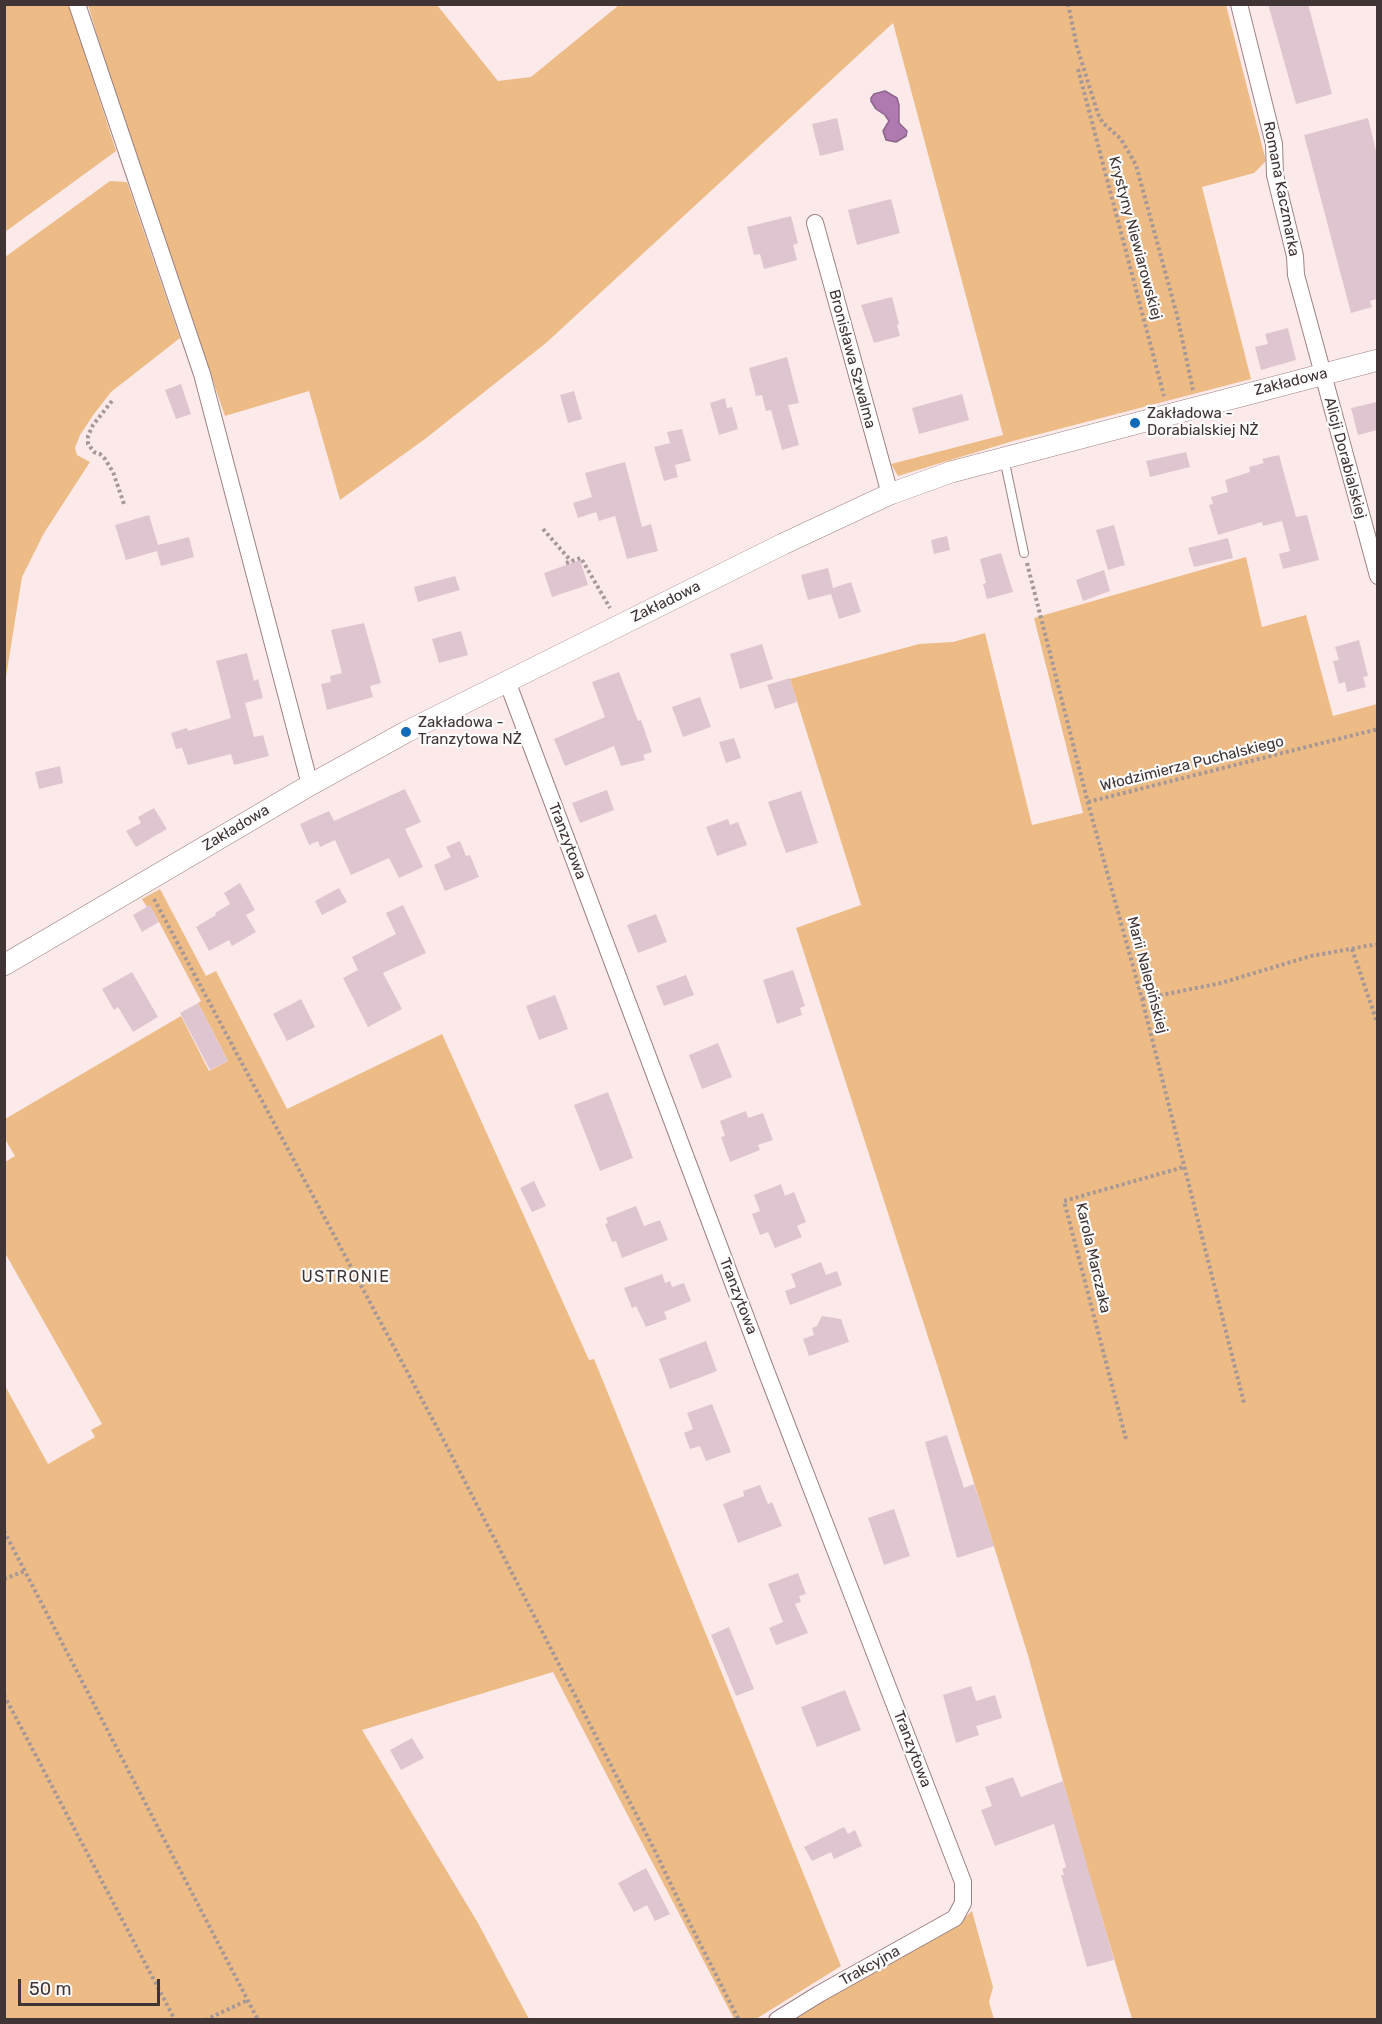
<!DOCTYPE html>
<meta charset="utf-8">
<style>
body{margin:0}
#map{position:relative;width:1382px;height:2024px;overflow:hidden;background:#fceaea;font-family:Rubik,sans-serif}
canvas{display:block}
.frame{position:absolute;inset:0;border:6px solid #403434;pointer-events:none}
.scale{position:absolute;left:18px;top:1979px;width:142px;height:27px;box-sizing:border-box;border:3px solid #403434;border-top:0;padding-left:8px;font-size:18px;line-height:21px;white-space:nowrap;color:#403434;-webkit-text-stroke:4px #fcfcfc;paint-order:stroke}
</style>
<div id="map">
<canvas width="1382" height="2024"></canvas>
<div class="frame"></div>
<div class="scale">50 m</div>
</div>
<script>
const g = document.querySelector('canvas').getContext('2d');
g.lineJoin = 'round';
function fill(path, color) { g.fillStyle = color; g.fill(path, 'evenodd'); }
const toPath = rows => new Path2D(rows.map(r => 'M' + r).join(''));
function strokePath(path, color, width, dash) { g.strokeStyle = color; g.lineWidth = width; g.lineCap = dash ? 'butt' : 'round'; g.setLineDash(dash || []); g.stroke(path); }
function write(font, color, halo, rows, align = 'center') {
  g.font = font + ' Rubik,sans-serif'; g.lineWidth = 4.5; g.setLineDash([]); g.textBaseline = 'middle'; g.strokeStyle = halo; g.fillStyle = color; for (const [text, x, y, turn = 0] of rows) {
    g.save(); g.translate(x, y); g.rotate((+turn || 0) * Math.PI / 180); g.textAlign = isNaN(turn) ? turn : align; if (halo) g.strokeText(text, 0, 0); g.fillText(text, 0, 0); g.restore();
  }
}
fill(toPath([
 [5,5,69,5,116,151,5,232],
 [88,5,437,5,498,81,531,77,619,5,1226,5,1266,161,1254,173,1202,187,1251,379,1013,441,898,476,891,464,1003,435,893,23,546,343,425,439,340,500,309,391,225,416,115,95],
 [110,181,127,182,180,338,111,392,94,414,80,435,75,448,77,455,90,462,44,533,22,577,5,683,5,257],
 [1246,557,1262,627,1306,615,1333,716,1377,704,1377,2019,1132,2019,1090,1878,1027,1652,939,1371,796,928,861,905,790,679,919,644,953,642,985,633,1032,825,1083,813,1034,618],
 [160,889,206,976,216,971,287,1109,442,1034,589,1360,594,1359,841,1966,756,2019,734,2019,553,1672,362,1730,478,1923,529,2019,5,2019,4,1384,48,1464,95,1437,91,1430,102,1424,5,1253,5,1162,15,1156,5,1139,5,1119,181,1016,209,1071,228,1061,198,1003,201,1001,159,922,150,906,147,907,142,899],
 [972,1911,993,1987,989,2002,994,2019,789,2020,962,1920]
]), '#edbb86');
const water = toPath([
 [885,91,897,98,899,105,899,123,907,131,906,136,896,142,886,140,883,131,889,121,885,115,876,109,871,101,871,98,874,94,885,91]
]);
fill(water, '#af7aaf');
strokePath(water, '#8e658a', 1.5);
fill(toPath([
 [1268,4,1308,4,1332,94,1296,104],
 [837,118,844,150,820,156,812,124],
 [1368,118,1377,155,1377,299,1370,301,1372,307,1351,313,1304,135],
 [891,199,900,233,857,245,848,210],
 [791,216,798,243,793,245,797,260,764,269,760,254,754,255,747,227],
 [892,297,899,324,897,325,900,336,874,343,861,305],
 [1288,328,1296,360,1261,370,1255,347,1268,344,1265,334],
 [787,357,799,403,788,405,799,445,782,450,771,410,766,411,762,395,756,396,749,368],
 [181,384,191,414,176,419,165,390],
 [574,391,582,419,568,423,560,395],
 [962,394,969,420,919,434,912,408],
 [725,398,727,408,732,407,738,429,719,435,710,403],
 [1377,402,1377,430,1358,435,1351,408],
 [682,429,691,461,675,465,678,477,664,481,654,447,670,443,667,432],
 [1186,452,1190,467,1150,477,1146,461],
 [1279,455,1296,517,1307,515,1319,560,1283,569,1279,554,1290,551,1282,521,1263,526,1262,522,1218,535,1209,505,1213,504,1211,497,1228,492,1225,480,1250,472,1249,467,1264,463,1262,459],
 [625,462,642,527,651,524,658,551,627,559,615,516,599,521,596,512,578,518,573,503,592,497,585,473],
 [149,515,158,545,189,537,194,557,161,566,157,551,126,560,115,525],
 [1114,525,1125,565,1108,570,1096,530],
 [947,536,950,550,934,554,931,540],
 [1228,538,1233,558,1194,567,1188,548],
 [1001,553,1013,592,987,599,983,584,986,583,980,559],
 [580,560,588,585,552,597,544,573],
 [828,568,833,588,851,582,861,612,839,619,831,594,808,600,801,575],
 [1104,570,1110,591,1083,601,1076,580],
 [455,576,460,590,418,602,414,587],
 [364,623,381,683,370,686,373,697,327,710,321,684,331,682,330,676,342,673,331,630],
 [461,631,468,655,439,663,432,639],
 [1359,640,1368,676,1363,677,1366,687,1347,692,1345,682,1339,684,1333,661,1339,660,1335,647],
 [762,644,773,679,740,689,730,654],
 [247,653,254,681,258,679,263,698,245,703,254,737,263,735,269,756,234,765,231,754,188,765,182,748,176,749,171,733,187,728,188,731,231,718,216,661],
 [619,672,638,721,641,720,652,752,643,755,645,760,621,766,614,746,565,766,554,739,605,717,592,682],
 [790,678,797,702,775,709,767,685],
 [700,697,711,727,683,737,672,707],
 [734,738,741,758,726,763,719,742],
 [60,766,63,783,39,789,35,772],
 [405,789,421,822,405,829,423,867,399,878,389,858,351,875,335,840,320,847,318,841,309,845,300,824,329,811,334,821],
 [607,790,614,810,580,823,572,803],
 [801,791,818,843,786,853,768,802],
 [154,808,167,829,136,847,126,831,141,823,138,817],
 [728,819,730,825,738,822,747,845,717,856,706,827],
 [460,841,466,856,470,855,479,877,445,891,434,865,451,857,446,847],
 [240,883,255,910,246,915,256,932,232,946,229,940,209,951,196,927,216,915,215,913,230,904,224,893],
 [339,888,347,902,322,915,315,901],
 [150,905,159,922,142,932,133,915],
 [403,905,426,953,383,973,402,1009,368,1027,343,978,358,970,352,957,396,934,386,913],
 [656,914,667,942,638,953,627,925],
 [793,970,805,1006,800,1008,802,1015,777,1024,763,980],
 [132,972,158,1017,133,1032,118,1007,114,1010,102,989],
 [686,975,694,995,664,1006,656,986],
 [555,995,568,1029,539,1040,526,1006],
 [301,999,315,1027,287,1041,273,1014],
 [198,1003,228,1061,210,1070,180,1013],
 [718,1043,732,1077,702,1089,689,1055],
 [608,1092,633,1158,600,1171,574,1105],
 [746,1111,748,1118,763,1113,773,1140,758,1145,760,1150,730,1162,721,1137,725,1136,720,1121],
 [534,1181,546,1206,532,1212,520,1188],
 [781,1184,785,1196,794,1192,806,1222,797,1226,802,1237,775,1248,768,1232,760,1235,752,1214,760,1211,754,1195],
 [636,1206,644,1226,660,1220,668,1240,622,1258,616,1241,612,1242,605,1224,608,1223,606,1218],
 [821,1262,826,1275,837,1271,842,1285,790,1305,785,1291,796,1287,791,1274],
 [662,1274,665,1283,670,1281,672,1287,684,1283,691,1301,664,1312,667,1319,646,1327,636,1306,632,1308,624,1288],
 [822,1316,841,1319,849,1342,809,1356,803,1339,814,1335,812,1328,817,1326],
 [706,1341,717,1371,670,1389,659,1359],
 [712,1404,731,1452,706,1461,700,1446,690,1449,684,1433,693,1429,687,1413],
 [947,1435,964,1488,974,1484,994,1546,957,1558,925,1442],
 [760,1485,768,1504,772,1502,782,1526,738,1543,723,1504,744,1496,743,1491],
 [894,1509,910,1556,884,1565,868,1518],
 [798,1573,806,1594,799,1596,801,1602,795,1604,808,1633,776,1645,769,1628,783,1622,768,1584],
 [729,1627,754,1689,736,1696,711,1635],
 [971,1686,976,1701,995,1695,1002,1718,976,1726,979,1735,956,1743,943,1695],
 [845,1690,861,1730,817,1747,801,1707],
 [412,1738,424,1758,401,1770,390,1750],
 [1013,1777,1021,1797,1063,1781,1114,1960,1087,1967,1061,1875,1064,1875,1062,1869,1066,1867,1054,1824,995,1846,981,1810,992,1806,985,1787],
 [844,1827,848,1834,855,1830,862,1846,834,1859,831,1852,812,1861,804,1847],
 [646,1868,670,1914,655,1921,647,1905,634,1912,618,1883]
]), '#dfc5cf');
const service = toPath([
 [1004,458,1024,553]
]);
const minor = toPath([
 [77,4,202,374,310,785],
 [1239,4,1274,144,1275,175,1295,256,1296,275,1378,576],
 [815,223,890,494],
 [507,681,763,1363,963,1882,963,1903,955,1918,819,1994,777,2020]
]);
const tertiary = toPath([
 [4,965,310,785,406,732,783,544,890,494,951,472,1378,360]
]);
strokePath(service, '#9d8282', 10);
strokePath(minor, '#9d8282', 18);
strokePath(tertiary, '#9d8282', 22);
strokePath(toPath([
 [1068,4,1077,47,1098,114,1103,123,1121,139,1136,165,1177,315,1193,390],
 [1078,69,1164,396],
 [112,401,93,425,88,436,88,444,94,452,100,454,105,459,113,472,124,504],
 [543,529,571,561],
 [566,563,581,558,610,608],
 [1027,563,1088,803,1142,999,1244,1403],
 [1088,802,1378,729],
 [154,899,441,1435,655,1851,687,1918,739,2020],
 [1352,949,1378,1025],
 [1142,999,1221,983,1311,956,1378,944],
 [1126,1439,1064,1201,1184,1167],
 [4,1531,258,2020],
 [4,1579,25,1571],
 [4,1695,175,2020],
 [205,2020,248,2000]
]), '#a79898', 4, [3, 3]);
strokePath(service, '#fff', 8);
strokePath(minor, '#fff', 16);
strokePath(tertiary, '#fff', 21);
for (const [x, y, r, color] of [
 [1135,423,6,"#106ab7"],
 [406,732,6,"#106ab7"]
]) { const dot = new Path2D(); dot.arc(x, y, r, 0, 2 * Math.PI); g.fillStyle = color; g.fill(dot); strokePath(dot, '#fcfcfc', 2); }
write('15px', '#403434', '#fcfcfc', [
 ["Romana Kaczmarka",1281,189,79],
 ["Krystyny Niewiarowskiej",1135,238,75],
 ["Bronisława Szwalma",852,359,75],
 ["Zakładowa",1291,382,-14],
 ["Alicji Dorabialskiej",1345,458,75],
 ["Zakładowa",666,602,-26],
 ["Włodzimierza Puchalskiego",1192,764,-14],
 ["Zakładowa",236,828,-31],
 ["Tranzytowa",567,841,69],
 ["Marii Nalepińskiej",1147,975,75],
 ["Karola Marczaka",1093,1258,77],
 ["Tranzytowa",738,1296,69],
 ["Tranzytowa",912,1749,69],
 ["Trakcyjna",870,1966,-29]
]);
write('15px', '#403434', '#fcfcfc', [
 ["Zakładowa -",1147,414],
 ["Dorabialskiej NŻ",1147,431],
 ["Zakładowa -",418,723],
 ["Tranzytowa NŻ",418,740]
], 'left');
g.letterSpacing = '1.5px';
write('16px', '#403434', '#fcfcfc', [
 ["USTRONIE",346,1277]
]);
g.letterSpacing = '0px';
</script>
